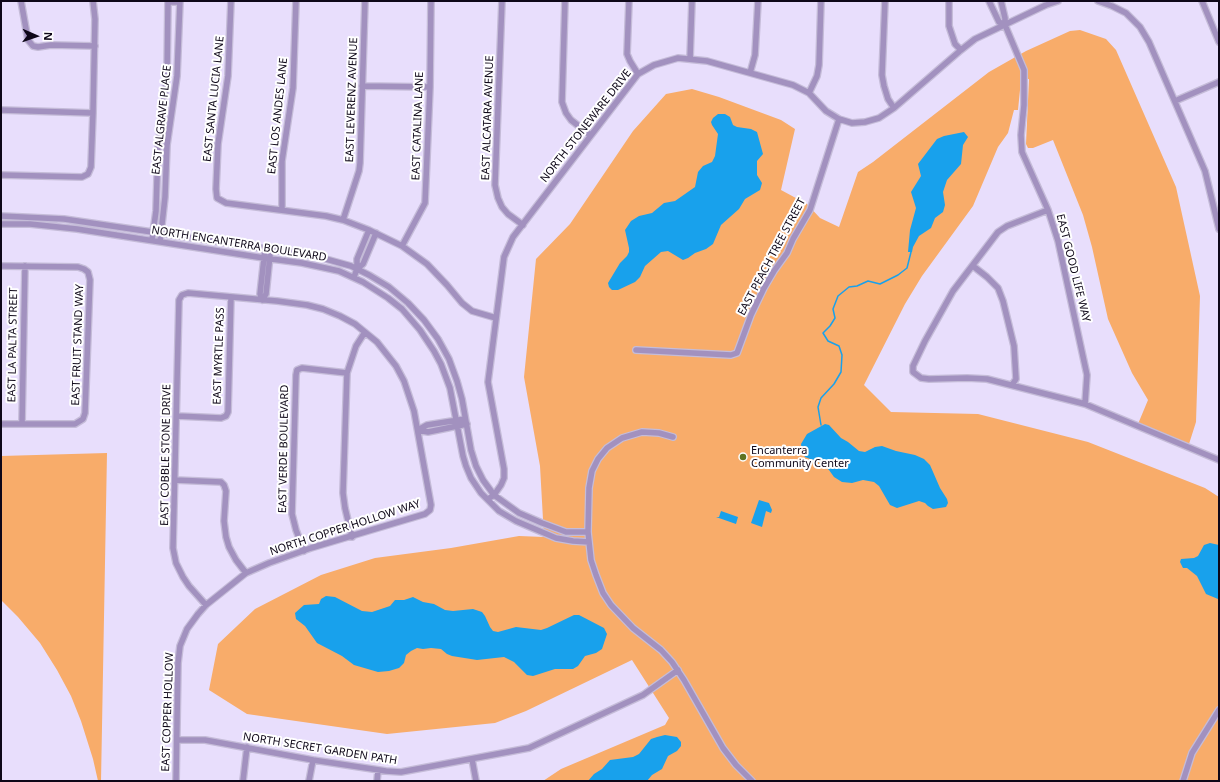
<!DOCTYPE html>
<style>
body{margin:0}
#map{position:relative;width:1220px;height:782px;overflow:hidden;background:#e8defc;font-family:"Noto Sans",sans-serif}
canvas{display:block}
.frame{position:absolute;inset:0;border:2px solid #0e0718;pointer-events:none}
.north{position:absolute;left:16px;top:16px;width:40px;height:40px;-webkit-text-stroke:3px #fff;paint-order:stroke;rotate:92deg;font-size:11px;font-weight:700;line-height:16px;text-align:center;color:#0e0718}
.north::after{content:'';display:block;margin:auto;width:14px;height:18px;background:#0e0718;clip-path:polygon(50% 0,100% 100%,50% 72%,0 100%)}
</style>
<div id="map">
<canvas width="1220" height="782"></canvas>
<div class="frame"></div>
<div class="north">N</div>
</div>
<script>
const g = document.querySelector('canvas').getContext('2d');
g.lineJoin = 'round';
function fill(path, color) { g.fillStyle = color; g.fill(path, 'evenodd'); }
const toPath = rows => new Path2D(rows.map(r => 'M' + r).join(''));
function strokePath(path, color, width, dash) { g.strokeStyle = color; g.lineWidth = width; g.lineCap = dash ? 'butt' : 'round'; g.setLineDash(dash || []); g.stroke(path); }
function write(font, color, halo, rows, align = 'center') {
  g.font = font + ' "Noto Sans",sans-serif'; g.lineWidth = 4; g.setLineDash([]); g.textBaseline = 'middle'; g.strokeStyle = halo; g.fillStyle = color; for (const [text, x, y, turn = 0] of rows) {
    g.save(); g.translate(x, y); g.rotate((+turn || 0) * Math.PI / 180); g.textAlign = isNaN(turn) ? turn : align; if (halo) g.strokeText(text, 0, 0); g.fillText(text, 0, 0); g.restore();
  }
}
fill(toPath([
 [1080,30,1106,39,1116,50,1176,187,1200,296,1196,422,1189,444,1138,424,1148,400,1132,373,1108,319,1092,247,1083,215,1053,140,1033,148,1028,148,1026,144,1029,79,1021,80,1018,110,1014,110,1008,133,998,147,973,206,922,276,905,304,864,385,891,412,978,414,1088,442,1205,488,1219,497,1219,781,543,781,561,769,665,725,669,718,632,660,526,711,495,723,387,734,247,714,209,690,218,644,255,609,321,575,375,558,451,548,519,536,544,537,540,466,524,377,536,259,570,224,633,131,666,94,692,89,719,97,781,120,795,129,781,190,807,204,820,218,839,227,858,172,873,162,989,72,1026,51,1070,31],
 [107,453,101,781,98,781,93,759,81,721,71,696,57,670,40,643,18,617,1,600,1,456]
]), '#f8ac6a');
fill(toPath([
 [718,114,725,114,730,117,733,125,737,127,751,129,757,132,763,154,757,161,757,175,762,183,760,190,745,199,739,209,721,225,713,244,706,249,695,253,688,258,683,260,668,251,661,252,645,266,640,277,635,282,618,290,612,290,609,287,608,283,620,263,627,256,629,252,629,248,625,230,631,221,639,216,652,213,664,203,675,201,695,187,698,172,703,166,712,162,715,156,718,134,712,125,711,122,713,118],
 [964,132,968,137,963,145,961,164,947,180,943,192,945,205,943,212,935,218,931,228,919,236,913,247,912,252,908,252,910,230,916,208,911,192,921,176,918,164,937,139,944,136],
 [825,424,829,425,841,438,848,442,859,451,865,452,875,447,882,446,896,451,915,455,924,459,930,465,940,488,947,499,948,503,946,507,933,509,928,506,925,503,919,501,897,508,890,505,879,486,874,482,863,480,852,483,842,482,834,477,829,470,821,463,805,457,802,452,801,444,807,434],
 [759,500,769,503,772,510,771,513,766,511,762,527,751,523],
 [721,511,738,517,736,524,716,517,719,517],
 [1210,543,1219,545,1219,604,1218,599,1206,594,1197,576,1187,568,1183,568,1180,562,1181,559,1194,558,1198,556,1204,545],
 [326,596,335,597,362,611,372,612,390,606,395,600,404,600,413,597,423,602,434,604,445,610,453,611,473,609,482,612,485,616,490,627,493,631,498,632,516,627,541,630,547,628,574,615,579,615,604,628,607,634,602,649,596,653,585,656,578,666,573,669,555,669,533,676,527,675,514,662,504,657,477,660,452,656,447,654,441,649,431,648,423,649,417,648,411,651,406,655,404,663,399,668,389,671,378,672,354,665,342,656,317,643,305,626,296,619,295,613,304,605,319,604,321,599],
 [665,735,677,737,681,742,681,746,677,751,668,756,662,769,652,775,647,781,588,781,594,774,602,769,610,760,633,757,639,754,651,739,657,737]
]), '#18a1ec');
strokePath(toPath([
 [821,425,818,407,821,398,834,384,841,372,842,355,839,346,828,341,823,333,830,326,835,318,833,309,838,296,849,287,857,286,868,281,880,284,898,275,907,268,911,252],
 [1219,617,1219,628]
]), '#18a1ec', 1.5);
const minor = toPath([
 [21,1,28,40,33,46,38,47,51,45,95,46],
 [231,1,228,76,218,144,216,189,217,198,226,203,326,216,343,220,369,230,402,246,427,264,447,285,462,303,472,311,496,318],
 [502,1,495,185,498,198,502,207,508,214,523,225],
 [565,1,562,102,566,113,571,120,590,135],
 [629,1,627,54,630,61,638,74],
 [885,1,882,75,884,86,888,99,894,108],
 [949,1,949,26,955,44,961,50],
 [989,1,999,22,1005,25],
 [1001,1,1005,18,1005,25,1024,70,1024,105,1021,135,1022,152,1048,210,1058,241,1087,375,1085,404],
 [1098,1,1112,6,1126,13,1140,27,1149,42,1205,171,1219,229],
 [1202,1,1219,42],
 [168,2,180,2],
 [690,59,692,1],
 [750,73,755,55,758,1],
 [362,86,430,87],
 [809,93,817,76,819,65,821,1],
 [1175,101,1219,82],
 [1,110,93,113],
 [1,175,82,177,88,174,91,167,93,113,95,19,93,1],
 [282,210,282,161,293,88,296,1],
 [1048,210,1007,226,998,232,953,291,925,341,913,366,913,372,921,378,929,379,967,378,987,379,1085,404,1219,460],
 [1,216,64,219,315,256,351,266,369,275,389,287,408,303,424,320,438,339,449,359,457,381,462,399,471,450,476,466,483,480,494,495,519,513,542,523,566,532,588,532],
 [343,220,359,171,360,163,365,1],
 [1,224,30,224,77,229,264,258,302,263,339,271,363,282,388,298,402,309,420,330,434,351,441,364,450,388,463,456,466,466,471,478,481,493,499,511,516,521,556,538,573,541,589,542],
 [152,240,156,211,158,148,167,75,168,1],
 [160,242,165,197,167,145,177,76,180,1],
 [402,246,425,203,430,87,431,1],
 [1,266,78,267,84,269,88,272,90,280,85,413,83,419,75,424,1,424],
 [973,266,987,277,998,288,1003,301,1014,346,1016,379,1012,385],
 [357,269,363,264,376,233],
 [354,277,357,269,357,259,369,230],
 [262,300,260,294,265,249],
 [262,300,266,294,270,255],
 [636,350,731,355,737,353,751,315,764,288,774,271,787,253,793,239,810,210,839,119],
 [177,416,221,418,226,416,228,412,231,297],
 [22,424,25,266],
 [418,430,428,432,467,424],
 [418,430,427,425,465,419],
 [673,437,659,433,642,432,622,438,607,448,598,459,592,471,589,488,588,532,591,560,596,575,603,593,611,605,633,628,661,650,672,662,684,680,723,748,736,765,752,781],
 [175,480,221,482,224,485,226,491,224,521,226,537,229,547,236,560,246,573],
 [488,499,494,495,501,485,504,478,504,469,488,382,504,257,513,237,638,74,654,65,678,58,707,61,793,85,809,93,826,111,839,119,852,123,865,122,879,118,894,108,961,50,975,39,1046,5,1058,1],
 [352,537,345,508,343,493,347,373,356,346,365,332],
 [304,551,296,530,292,514,296,375,297,370,302,368,347,373],
 [177,740,205,740,313,760,386,771,401,772,529,748,643,695,678,670],
 [472,759,476,781],
 [176,781,178,663,180,646,187,629,198,614,206,605,246,573,269,563,311,548,425,514,430,510,431,505,414,411,404,381,396,366,377,342,355,324,340,316,323,309,307,305,277,301,188,293,182,295,179,300,173,548,176,563,183,577,189,586,206,605],
 [243,781,247,747],
 [309,781,313,760],
 [377,781,378,770],
 [1183,781,1192,753,1219,710]
]);
strokePath(minor, '#c5bcd8', 8);
strokePath(minor, '#a291bf', 5.5);
for (const [x, y, r, color] of [
 [743,457,4,"#607321"]
]) { const dot = new Path2D(); dot.arc(x, y, r, 0, 2 * Math.PI); g.fillStyle = color; g.fill(dot); strokePath(dot, '#fff', 1.5); }
write('11px', '#0e0718', '#fff', [
 ["EAST SANTA LUCIA LANE",214,99,-84],
 ["EAST LEVERENZ AVENUE",352,100,-88],
 ["EAST LOS ANDES LANE",278,116,-84],
 ["EAST ALCATARA AVENUE",488,118,-88],
 ["EAST ALGRAVE PLACE",162,120,-84],
 ["EAST CATALINA LANE",418,126,-88],
 ["NORTH STONEWARE DRIVE",586,126,-52],
 ["NORTH ENCANTERRA BOULEVARD",239,244,9],
 ["EAST PEACH TREE STREET",772,257,-62],
 ["EAST GOOD LIFE WAY",1073,268,76],
 ["EAST LA PALTA STREET",13,345,-89],
 ["EAST FRUIT STAND WAY",78,345,-88],
 ["EAST MYRTLE PASS",219,356,-88],
 ["EAST VERDE BOULEVARD",284,449,-89],
 ["EAST COBBLE STONE DRIVE",166,455,-89],
 ["NORTH COPPER HOLLOW WAY",345,528,-18],
 ["EAST COPPER HOLLOW",168,712,-88],
 ["NORTH SECRET GARDEN PATH",320,749,9]
]);
write('11px', '#0e0718', '#fff', [
 ["Encanterra",751,451],
 ["Community Center",751,464]
], 'left');
</script>
